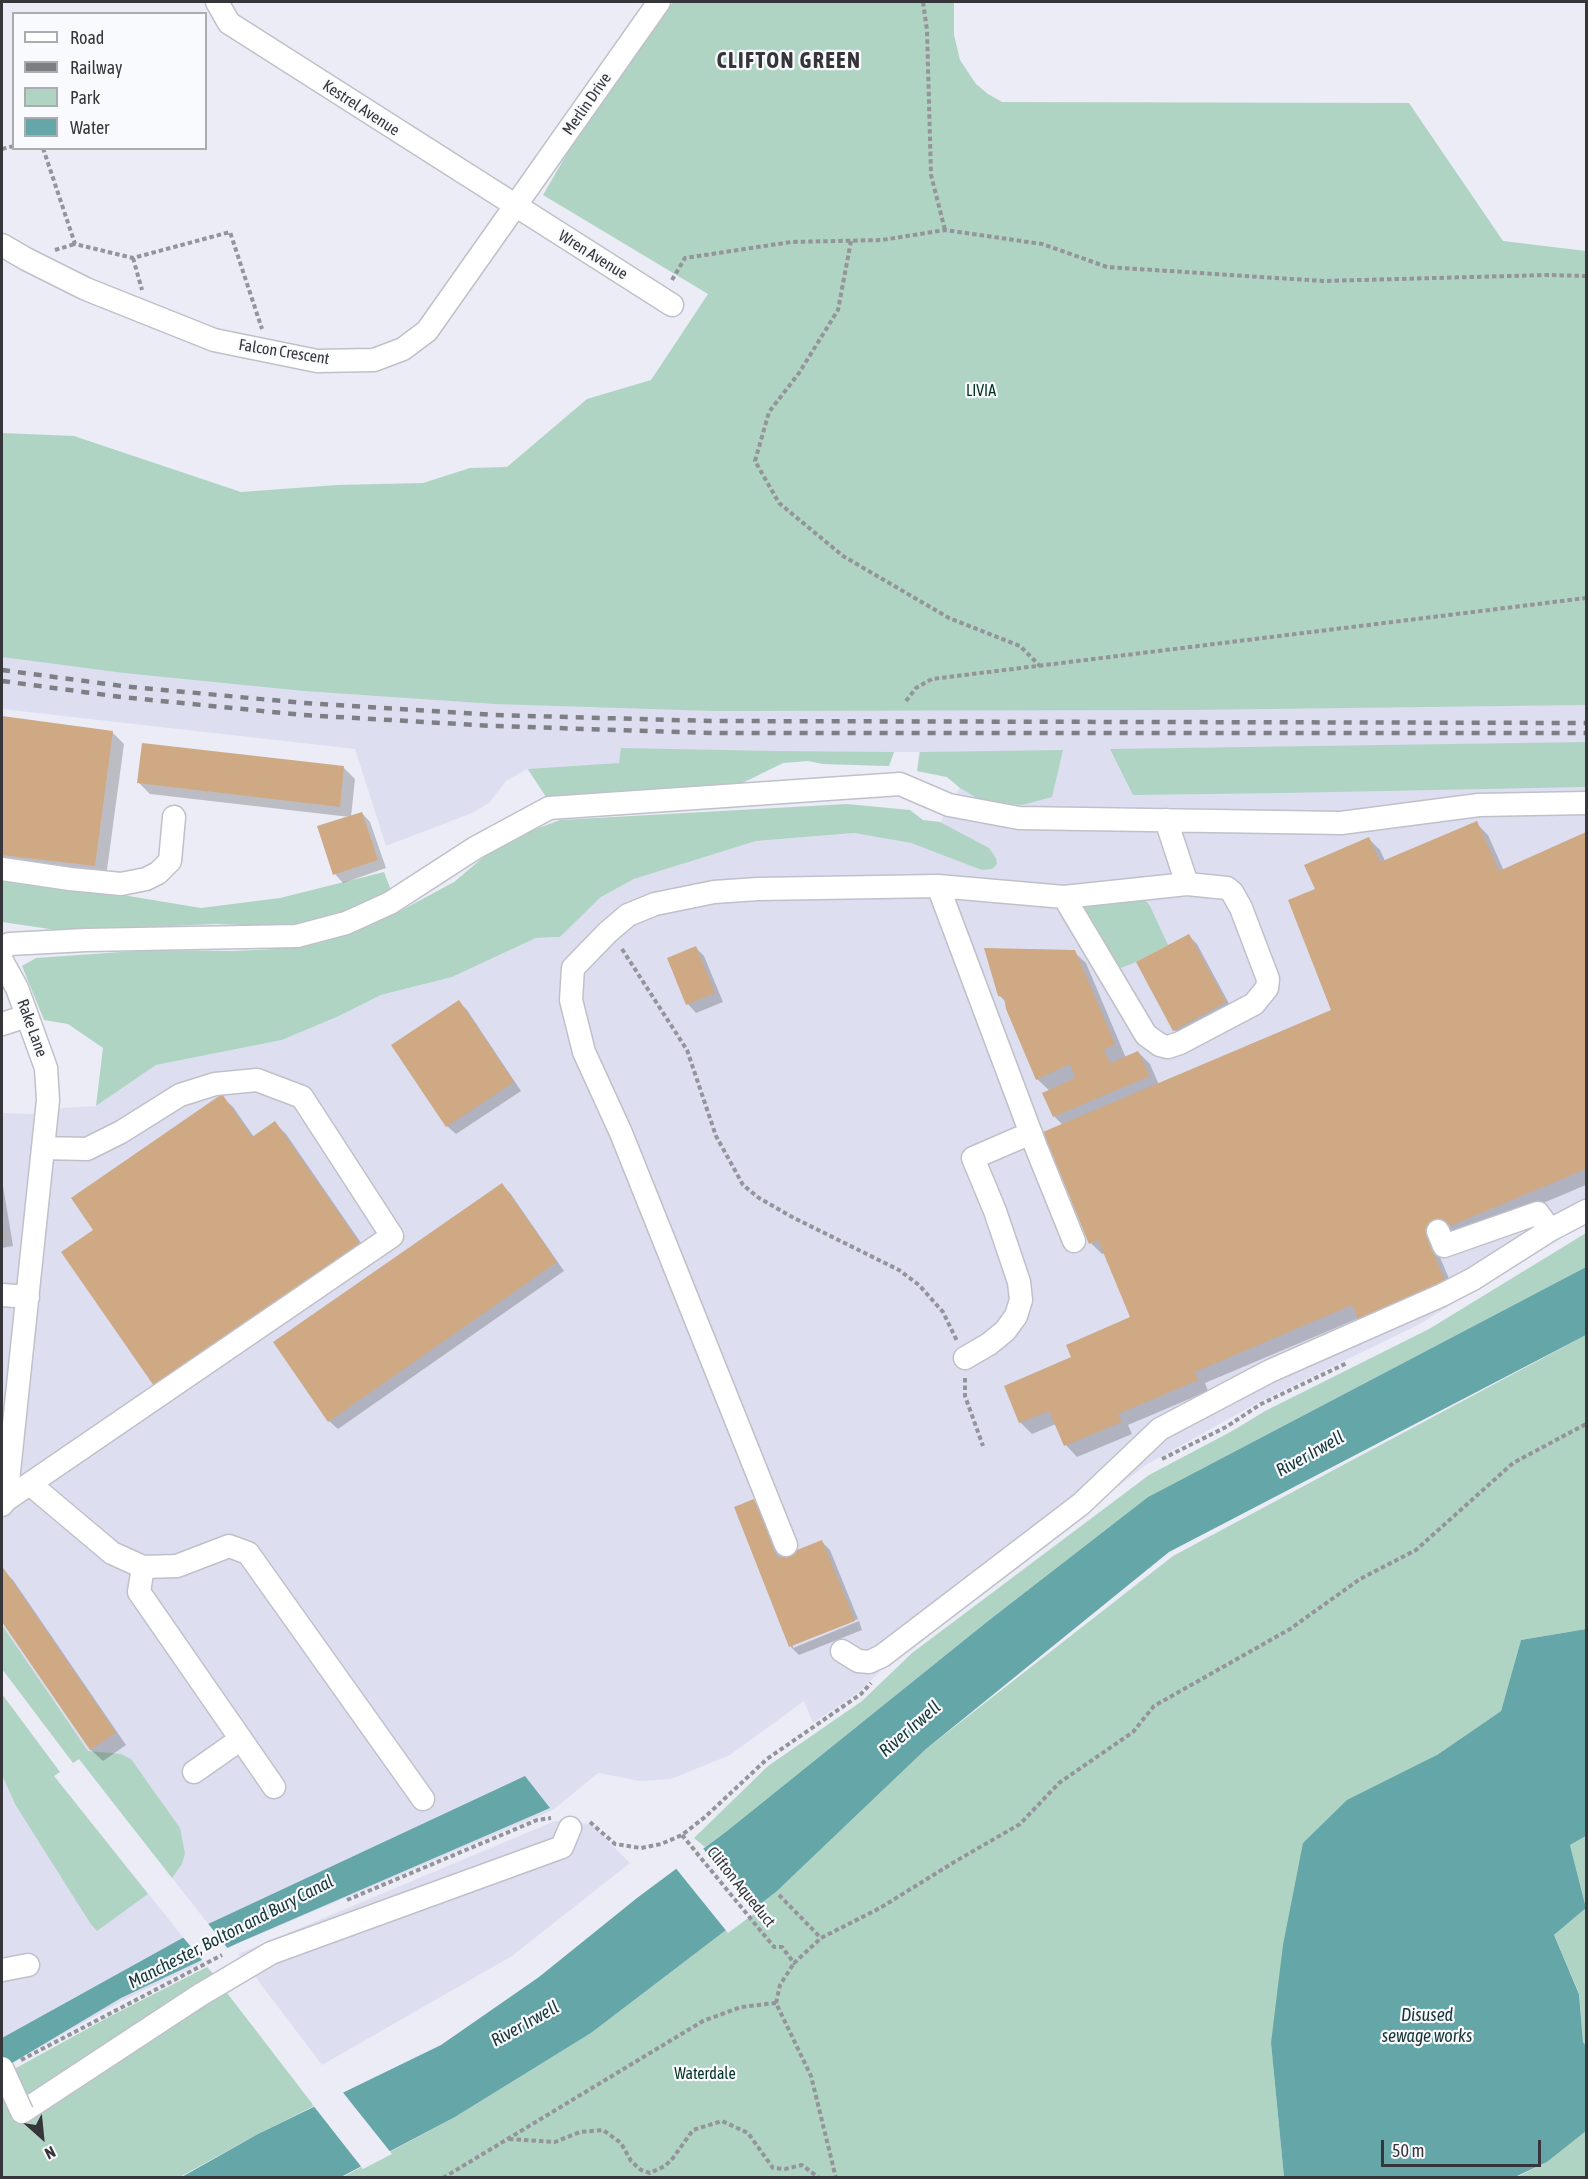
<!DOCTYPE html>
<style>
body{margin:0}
#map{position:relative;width:1588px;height:2179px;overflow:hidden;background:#ebecf6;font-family:"Asap Condensed",sans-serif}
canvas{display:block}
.frame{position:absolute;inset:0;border:3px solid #36363a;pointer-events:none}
.legend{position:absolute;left:12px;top:12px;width:195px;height:138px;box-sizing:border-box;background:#f9fafe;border:2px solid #abacb0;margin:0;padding:8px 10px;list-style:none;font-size:18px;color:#36363a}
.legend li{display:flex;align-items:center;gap:12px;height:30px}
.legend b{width:30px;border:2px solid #abacb0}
.north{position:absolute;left:12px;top:2107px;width:60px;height:60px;-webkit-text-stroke:4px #f9fafe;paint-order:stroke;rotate:153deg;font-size:16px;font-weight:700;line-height:24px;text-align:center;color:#36363a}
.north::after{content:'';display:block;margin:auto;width:21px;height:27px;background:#36363a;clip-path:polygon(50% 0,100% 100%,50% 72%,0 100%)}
.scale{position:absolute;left:1381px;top:2140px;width:160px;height:27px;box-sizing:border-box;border:3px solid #36363a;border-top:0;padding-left:8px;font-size:18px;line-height:21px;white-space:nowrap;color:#36363a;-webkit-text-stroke:4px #f9fafe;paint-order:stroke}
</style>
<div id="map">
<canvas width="1588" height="2179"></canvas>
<div class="frame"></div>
<ul class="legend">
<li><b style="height:8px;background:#fff"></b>Road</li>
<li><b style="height:8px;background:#7e7e85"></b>Railway</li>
<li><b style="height:16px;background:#b0d4c3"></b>Park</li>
<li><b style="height:16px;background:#65a6a8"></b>Water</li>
</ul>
<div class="north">N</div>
<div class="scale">50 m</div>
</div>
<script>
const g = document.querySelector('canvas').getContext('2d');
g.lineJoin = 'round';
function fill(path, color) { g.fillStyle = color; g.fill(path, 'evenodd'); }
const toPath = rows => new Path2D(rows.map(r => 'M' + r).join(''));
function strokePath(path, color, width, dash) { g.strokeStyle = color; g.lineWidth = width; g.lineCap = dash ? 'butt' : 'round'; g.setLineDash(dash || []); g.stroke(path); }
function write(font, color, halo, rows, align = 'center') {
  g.font = font + ' "Asap Condensed",sans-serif'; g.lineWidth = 4.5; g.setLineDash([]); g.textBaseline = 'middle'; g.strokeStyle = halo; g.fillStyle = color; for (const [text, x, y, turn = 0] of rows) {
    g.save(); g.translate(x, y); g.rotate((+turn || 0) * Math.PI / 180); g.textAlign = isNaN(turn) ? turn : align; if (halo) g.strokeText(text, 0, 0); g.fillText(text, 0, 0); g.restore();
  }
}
fill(toPath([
 [2,639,1586,670,1586,1223,1418,1325,1259,1402,1146,1465,904,1648,859,1692,813,1723,804,1701,730,1755,671,1779,640,1781,598,1773,553,1810,227,1948,79,1759,2,1663,2,1110,3,1113,30,1114,63,1108,96,1106,156,1065,282,1040,339,1016,381,995,452,977,536,938,560,937,601,897,634,879,756,841,854,833,911,843,928,849,949,805,960,788,947,777,917,771,919,752,894,752,889,766,823,764,808,761,783,763,732,788,546,797,527,769,506,781,489,803,472,813,386,846,355,749,2,709],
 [2,1700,54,1776,203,1962,122,2001,12,2063,2,2071],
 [555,1821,591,1824,630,1863,512,1956,322,2065,238,1954]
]), '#dddff0');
fill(toPath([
 [673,2,954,2,954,35,960,60,976,84,988,94,1002,102,1409,103,1503,241,1586,251,1586,705,1190,710,713,711,495,704,304,691,124,673,2,657,2,433,74,436,241,492,337,485,423,483,470,468,507,467,587,399,651,380,708,294,543,195,590,114],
 [1586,742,1586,787,1284,793,1133,795,1110,749],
 [621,748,776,751,894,752,889,766,823,764,808,761,783,763,732,788,546,797,528,769,619,763],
 [1063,750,1052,797,1022,805,992,803,975,797,960,788,947,777,917,771,920,752],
 [847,804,910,810,923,820,940,822,989,848,996,858,997,864,992,869,982,870,911,843,854,833,756,841,634,879,601,897,560,937,536,938,452,977,381,995,339,1016,282,1040,156,1065,96,1106,103,1048,68,1024,44,1020,22,966,36,958,150,950,233,951,273,949,319,943,358,931,391,916,454,882,486,855,525,833,560,820],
 [384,872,392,893,377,903,294,927,216,924,63,931,2,922,2,875,201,908,280,898],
 [1144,899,1150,906,1168,945,1136,962,1121,968,1117,966,1083,905],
 [1586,1233,1586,1267,1148,1497,988,1621,727,1831,705,1847,694,1838,768,1766,862,1701,912,1653,1149,1475,1234,1430,1265,1411,1429,1329],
 [1586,1335,1586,1629,1521,1640,1501,1711,1437,1755,1271,2043,1284,2177,341,2178,455,2117,591,2033,776,1892,926,1749,1173,1556],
 [2,1625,88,1751,121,1754,131,1759,180,1828,185,1853,182,1864,172,1878,79,1759,73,1763,2,1669],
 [2,1694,60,1772,54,1776,148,1894,97,1931,90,1923,15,1804,2,1775],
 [1586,1836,1586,2046,1583,2042,1579,1993,1554,1935,1586,1908,1570,1845],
 [207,1967,216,1977,23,2107,7,2073,107,2018],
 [224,1989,314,2106,258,2134,180,2177,2,2178,2,2094,17,2122],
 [1586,2131,1586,2177,1515,2178,1547,2162]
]), '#b0d4c3');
fill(toPath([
 [1586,1267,1586,1335,1169,1552,926,1749,776,1892,591,2033,455,2117,341,2177,180,2178,258,2134,441,2045,539,1977,637,1898,727,1831,988,1621,1148,1497],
 [1586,1629,1586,1836,1570,1845,1586,1908,1554,1935,1579,1994,1583,2042,1586,2046,1586,2131,1547,2162,1515,2177,1284,2177,1271,2043,1283,1945,1303,1843,1347,1800,1437,1755,1501,1711,1521,1640],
 [525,1776,550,1808,238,1943,121,1998,2,2069,2,2038,206,1925]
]), '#65a6a8');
fill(toPath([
 [701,1846,755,1913,728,1933,674,1866],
 [206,1921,229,1950,204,1962,181,1935],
 [341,2090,392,2154,363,2169,312,2104]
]), '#ebecf6');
fill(toPath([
 [2,718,112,732,124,744,106,877,2,864],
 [344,768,355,779,351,817,362,813,370,822,386,868,343,883,335,874,350,817,150,794,139,783],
 [1476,823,1488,835,1504,871,1586,834,1586,1185,1436,1248,1456,1295,1359,1318,1205,1383,1208,1391,1128,1425,1132,1434,1077,1457,1066,1445,1056,1424,1032,1434,1020,1422,1073,1358,1132,1318,1105,1253,1102,1254,1091,1243,1063,1125,1054,1116,1050,1091,1037,1079,1006,1002,999,995,1074,952,1086,963,1126,1058,1138,1052,1150,1064,1159,1085,1333,1011,1316,890,1368,838,1380,850,1385,861],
 [1189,936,1197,944,1233,1011,1183,1038,1174,1030],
 [696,948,704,956,723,1002,696,1013,688,1004],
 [459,1002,467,1010,521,1091,456,1134,447,1126],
 [221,1096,233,1107,254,1137,275,1123,286,1134,370,1256,166,1397,95,1230],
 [2,1180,13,1246,2,1248],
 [502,1185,510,1193,564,1271,338,1429,329,1421],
 [753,1501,762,1509,781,1558,822,1542,830,1550,858,1619,793,1644,793,1648,859,1621,862,1630,799,1655,791,1647,736,1507],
 [2,1569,13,1580,126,1745,103,1761,91,1750,2,1619]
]), '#0003');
fill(toPath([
 [2,716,113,731,95,866,2,855],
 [142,743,344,766,340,807,137,783],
 [362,812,378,860,333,875,317,826],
 [1477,821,1499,871,1586,832,1586,1169,1426,1236,1446,1283,1358,1320,1352,1305,1195,1372,1198,1380,1118,1414,1122,1422,1064,1446,1049,1411,1019,1423,1004,1386,1071,1357,1066,1345,1130,1317,1098,1240,1089,1244,1043,1132,1331,1010,1288,900,1315,889,1304,865,1369,837,1380,862],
 [1189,934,1226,1002,1173,1031,1136,962],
 [696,946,715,993,686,1005,667,958],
 [984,948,1075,950,1115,1044,1104,1050,1110,1063,1138,1051,1150,1076,1053,1117,1042,1093,1075,1078,1070,1064,1036,1080,1006,1009,1004,997,998,996],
 [459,1000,514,1082,446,1127,391,1045],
 [222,1094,252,1137,275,1121,360,1244,154,1386,61,1252,93,1230,71,1198],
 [502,1183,557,1262,328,1422,273,1342],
 [2,1222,5,1237,2,1238],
 [754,1499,777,1558,822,1540,855,1621,789,1647,734,1507],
 [2,1566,116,1733,90,1750,2,1622]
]), '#cea984');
const minor = toPath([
 [217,2,229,23,672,305],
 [2,245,26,259,86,289,214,340,317,361,374,360,403,349,427,331,659,2],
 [2,869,70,879,121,884,146,879,158,873,170,861,174,817],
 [1064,897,1146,1035,1160,1045,1168,1047,1180,1043,1254,1004,1267,988,1268,979,1241,908,1232,892,1227,888,1187,884,1166,820],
 [2,950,9,944,86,940,297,936,346,923,390,903,475,848,549,808,900,784,949,805,1019,818,1341,823,1479,805,1586,803],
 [2,961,17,988,46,1068,48,1100,6,1500,2,1505],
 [2,1024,27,1016],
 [1438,1231,1444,1246,1538,1213,1550,1230],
 [1074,1241,1036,1147,938,886,1064,897,1187,884],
 [2,1295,28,1297],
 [965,1358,989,1344,1005,1331,1016,1316,1021,1300,1019,1282,995,1211,973,1158,1031,1133],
 [30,1484,112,1553,143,1567,177,1566,229,1546,248,1553,423,1799],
 [6,1500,392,1236,302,1097,257,1080,215,1084,180,1095,121,1132,87,1149,43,1148],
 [786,1545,621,1133,584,1052,571,1000,573,968,608,932,628,915,655,904,714,892,758,889,938,886],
 [143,1567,139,1592,274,1787],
 [842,1651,858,1661,869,1662,882,1656,1081,1504,1160,1429,1270,1371,1442,1295,1473,1279,1550,1230,1586,1211],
 [194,1772,241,1739],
 [2,1970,28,1965],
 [22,2112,200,1995,271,1953,562,1847,570,1828]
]);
strokePath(minor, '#bfc0ca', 25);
strokePath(toPath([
 [923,2,927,30,931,175,945,230],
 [43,148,75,244,133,258,230,232,262,329],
 [2,149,14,146],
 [851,241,838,310,799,373,769,412,755,461,779,503,843,556,949,618,1020,646,1041,667],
 [55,250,75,244],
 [133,258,142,290],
 [672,280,685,258,791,242,882,240,945,230,1042,244,1107,267,1323,281,1548,275,1586,276],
 [906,701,916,688,932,679,1586,598],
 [622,949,687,1050,716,1136,743,1185,759,1198,794,1218,899,1270,919,1285,943,1312,957,1341],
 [965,1378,965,1396,983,1446],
 [1162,1459,1226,1427,1261,1404,1347,1363],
 [590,1822,615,1844,641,1848,661,1844,682,1835,705,1817,767,1759,861,1694,871,1683],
 [682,1835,774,1947,782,1947,794,1963,821,1938,880,1908,956,1861,1020,1824,1059,1783,1133,1732,1154,1706,1290,1629,1360,1579,1416,1550,1513,1463,1586,1424],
 [779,1895,821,1938],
 [347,1900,537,1820,551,1818],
 [776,2003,780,1985,794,1963],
 [21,2060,222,1955],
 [509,2139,555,2142,580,2132,603,2130,621,2143,631,2161,641,2170,650,2173,665,2166,673,2158,693,2130,722,2121,748,2133,773,2168,785,2169,802,2165,819,2178],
 [443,2178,703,2021,741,2007,776,2003,811,2076,836,2178]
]), '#94949b', 4, [4.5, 3]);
strokePath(minor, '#fff', 22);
strokePath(toPath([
 [2,670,122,686,303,703,494,715,711,721,1586,723],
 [2,681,121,697,303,715,494,726,711,733,1586,733]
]), '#7e7e85', 4.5, [8, 8]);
const minorBridge = toPath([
 [2,2068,22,2112]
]);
strokePath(minorBridge, '#bfc0ca', 25, []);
strokePath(minorBridge, '#fff', 22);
write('16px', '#36363a', '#f9fafe', [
 ["Merlin Drive",587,104,-55],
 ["Kestrel Avenue",361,108,33],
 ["Wren Avenue",593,255,32],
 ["Falcon Crescent",284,352,9],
 ["Rake Lane",32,1028,70],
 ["Clifton Aqueduct",741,1887,51]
]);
write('16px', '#023222', '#f9fafe', [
 ["LIVIA",981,391],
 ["Waterdale",705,2074]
]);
write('italic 18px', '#153637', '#f9fafe', [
 ["River Irwell",1310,1454,-29],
 ["River Irwell",910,1729,-41],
 ["Manchester, Bolton and Bury Canal",231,1932,-27],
 ["Disused",1427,2015],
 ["sewage works",1427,2036],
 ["River Irwell",525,2024,-29]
]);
g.letterSpacing = '1.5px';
write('bold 22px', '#36363a', '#f9fafe', [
 ["CLIFTON GREEN",789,61]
]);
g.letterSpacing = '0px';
</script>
